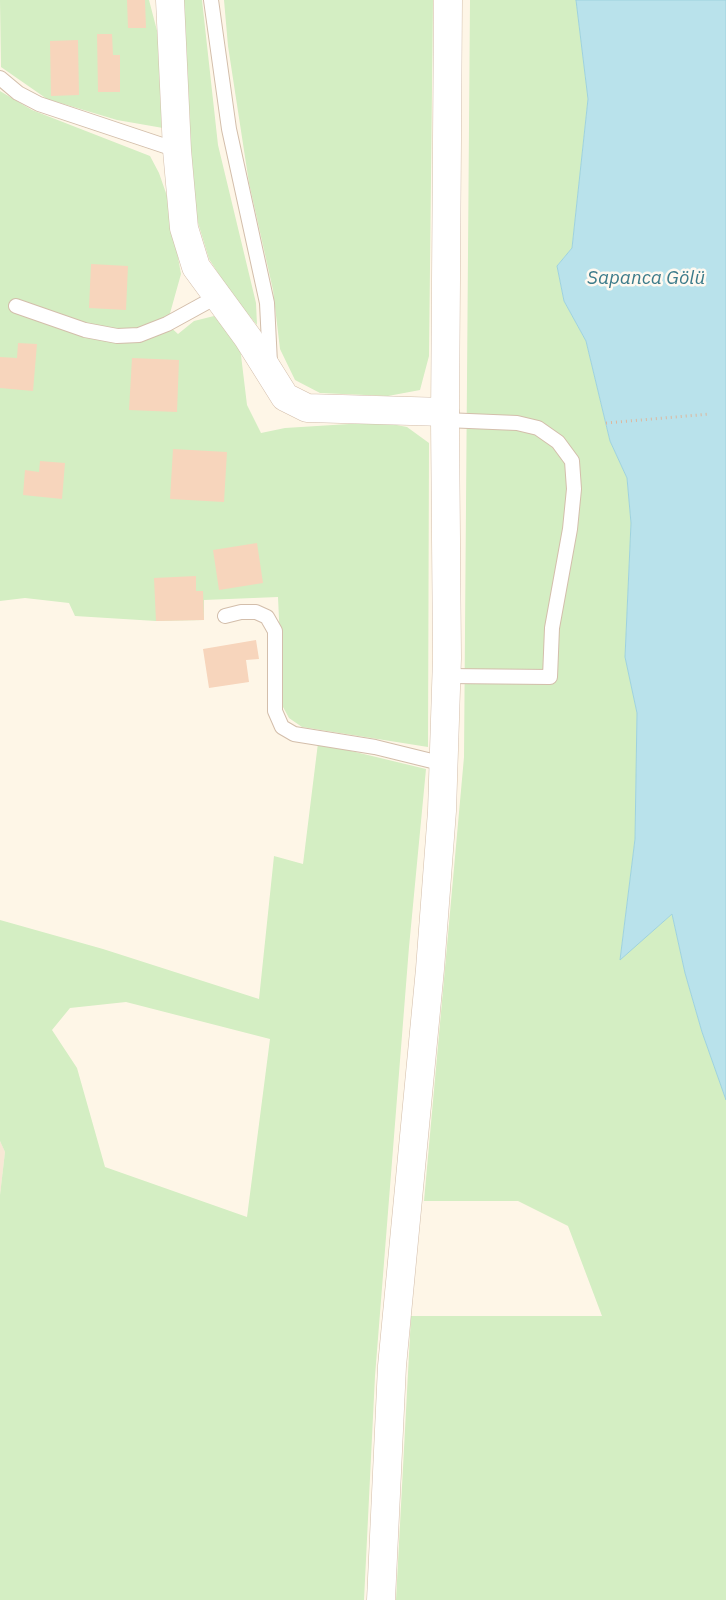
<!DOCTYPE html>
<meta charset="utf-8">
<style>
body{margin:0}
canvas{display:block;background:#fef6e7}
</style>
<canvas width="726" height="1600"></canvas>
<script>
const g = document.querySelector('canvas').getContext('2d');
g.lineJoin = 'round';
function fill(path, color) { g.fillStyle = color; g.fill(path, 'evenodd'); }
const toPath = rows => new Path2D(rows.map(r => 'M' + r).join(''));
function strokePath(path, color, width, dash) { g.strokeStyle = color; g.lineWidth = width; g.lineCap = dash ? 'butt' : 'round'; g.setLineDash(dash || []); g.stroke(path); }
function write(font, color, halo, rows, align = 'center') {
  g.font = font + ' "IBM Plex Sans",sans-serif'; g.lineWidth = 5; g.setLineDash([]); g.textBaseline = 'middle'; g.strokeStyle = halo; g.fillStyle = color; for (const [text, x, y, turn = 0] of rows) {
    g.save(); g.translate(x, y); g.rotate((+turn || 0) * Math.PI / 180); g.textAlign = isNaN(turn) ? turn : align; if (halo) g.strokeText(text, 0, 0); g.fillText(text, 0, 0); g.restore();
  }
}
fill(toPath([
 [0,1141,5,1152,0,1195]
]), '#f7e8d5');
fill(toPath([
 [0,0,149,0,161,46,163,128,117,120,47,99,1,67],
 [184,0,202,0,218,145,256,303,257,325,233,296,209,259,192,203,184,131],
 [224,0,433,0,429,356,420,390,388,396,320,393,295,380,280,349,273,290,249,183,228,46],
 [470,0,576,0,588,99,572,248,557,266,564,301,586,341,610,441,627,478,631,523,625,657,637,713,635,839,620,959,672,914,685,973,702,1032,726,1100,726,1600,396,1600,411,1316,602,1316,568,1226,518,1201,424,1201,464,757],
 [0,91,32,110,150,156,159,173,167,196,181,274,167,324,178,334,194,321,214,316,240,347,247,405,261,433,285,428,381,422,407,427,429,443,428,747,302,727,289,718,283,707,278,597,204,600,204,620,156,621,75,616,69,603,25,598,0,601],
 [318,743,426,769,409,947,375,1376,364,1600,0,1600,0,1195,5,1152,0,1141,0,920,103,949,259,999,274,856,303,864],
 [126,1002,270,1039,247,1217,105,1167,77,1068,52,1030,70,1008]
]), '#d4eec3');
const water = toPath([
 [576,0,726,0,726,1100,702,1032,685,973,672,914,620,960,635,839,637,713,625,657,631,523,627,478,610,441,586,341,564,301,557,266,572,248,588,99,576,0]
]);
fill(water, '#b9e2eb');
strokePath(water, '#9ed2de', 1);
fill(toPath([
 [127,0,145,0,146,28,128,28],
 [97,34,112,34,113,55,120,55,120,92,98,92],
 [78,40,79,95,51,96,50,41],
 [91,264,128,266,126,310,89,308],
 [18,343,37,344,33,391,0,388,0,357,17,358],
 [132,358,179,360,177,412,129,410],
 [173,449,227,452,224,502,170,499],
 [40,461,65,463,62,499,23,495,25,470,39,472],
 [257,543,263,583,219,590,213,550],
 [196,576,196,591,203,591,204,620,156,621,154,578],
 [256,640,259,659,246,660,249,682,209,688,203,649]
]), '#f7d5bc');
const service = toPath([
 [211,0,229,129,267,303,270,363],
 [0,78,18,93,39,104,177,150],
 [16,306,85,330,117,336,139,335,167,324,218,296],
 [445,420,517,423,538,428,558,442,572,461,574,489,570,529,552,628,550,677,447,676],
 [225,616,241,612,256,612,267,617,275,631,275,711,282,727,294,734,375,747,444,764]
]);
const minor = toPath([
 [170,0,177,150,184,228,196,267,248,338,285,397,307,408,445,412]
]);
const tertiary = toPath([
 [381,1600,392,1366,430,969,442,811,447,658,445,420,448,0]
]);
strokePath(service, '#d3beab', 16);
strokePath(minor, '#d3beab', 29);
strokePath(tertiary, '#d3beab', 29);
strokePath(toPath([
 [606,423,710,414]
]), '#ddb89e', 3, [1, 4]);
strokePath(service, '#fff', 14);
strokePath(minor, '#fff', 28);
strokePath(tertiary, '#fff', 28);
write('italic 19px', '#3c7b8a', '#fff9f0', [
 ["Sapanca Gölü",646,279]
]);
</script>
